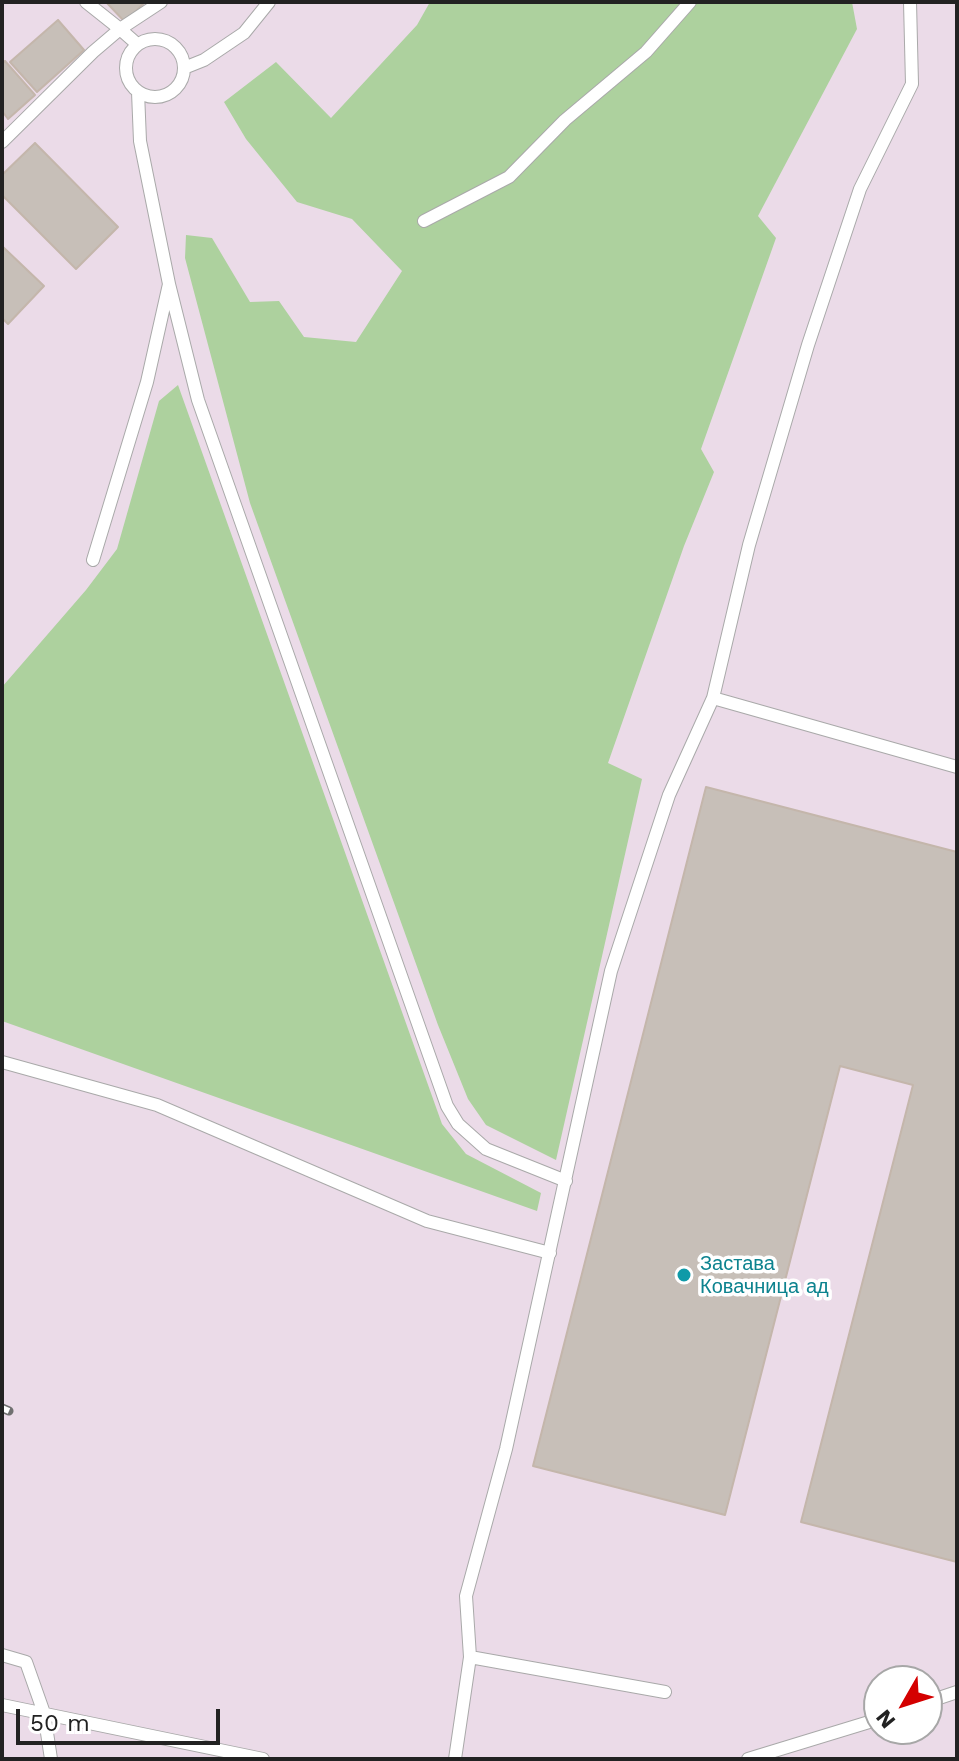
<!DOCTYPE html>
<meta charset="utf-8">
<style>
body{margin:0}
#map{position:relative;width:959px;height:1761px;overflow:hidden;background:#f2efe9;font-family:"Work Sans",sans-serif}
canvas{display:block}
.frame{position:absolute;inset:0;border:4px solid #222;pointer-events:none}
.north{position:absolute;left:863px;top:1665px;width:80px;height:80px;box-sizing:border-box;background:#fff;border:2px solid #a7a7a7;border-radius:50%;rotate:231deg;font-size:22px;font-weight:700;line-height:32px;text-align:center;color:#222}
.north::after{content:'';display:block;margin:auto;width:28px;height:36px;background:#d40000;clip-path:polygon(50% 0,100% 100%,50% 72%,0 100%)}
.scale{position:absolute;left:16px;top:1709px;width:204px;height:36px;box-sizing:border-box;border:4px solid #222;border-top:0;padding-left:10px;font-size:24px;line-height:28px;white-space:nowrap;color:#222;-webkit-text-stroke:6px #fff;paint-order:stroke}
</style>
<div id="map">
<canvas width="959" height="1761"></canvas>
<div class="frame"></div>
<div class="north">N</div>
<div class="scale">50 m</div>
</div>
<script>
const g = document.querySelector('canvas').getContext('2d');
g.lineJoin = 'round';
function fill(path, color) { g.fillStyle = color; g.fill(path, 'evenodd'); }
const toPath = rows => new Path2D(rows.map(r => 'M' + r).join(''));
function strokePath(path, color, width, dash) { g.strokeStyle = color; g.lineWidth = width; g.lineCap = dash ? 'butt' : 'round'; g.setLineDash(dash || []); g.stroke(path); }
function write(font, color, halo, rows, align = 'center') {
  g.font = font + ' "Work Sans",sans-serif'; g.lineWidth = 7; g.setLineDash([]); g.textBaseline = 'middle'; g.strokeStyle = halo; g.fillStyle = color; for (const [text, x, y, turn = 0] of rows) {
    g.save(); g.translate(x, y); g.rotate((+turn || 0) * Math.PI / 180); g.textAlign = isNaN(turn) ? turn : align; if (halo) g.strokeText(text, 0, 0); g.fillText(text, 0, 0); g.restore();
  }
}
fill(toPath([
 [2,2,957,2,957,1759,2,1759],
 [879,1681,927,1681,927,1729,879,1729]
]), '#ebdbe8');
fill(toPath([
 [430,2,852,2,857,29,758,216,776,238,701,449,714,472,684,546,608,763,642,779,556,1160,486,1125,468,1099,438,1025,250,503,185,258,186,235,212,238,250,302,279,301,304,337,356,342,402,271,352,219,297,202,246,139,224,102,276,62,331,118,417,25],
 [178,385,442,1124,466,1154,541,1193,537,1211,2,1021,2,687,86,590,117,549,159,401]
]), '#add19e');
const building = toPath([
 [106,2,145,2,125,22,106,2],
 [58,20,84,50,37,92,10,62,58,20],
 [5,61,35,95,8,119,2,111,2,64,5,61],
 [35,143,118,227,76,269,2,195,2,175,35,143],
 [2,246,44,286,8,324,2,318,2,246],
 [706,787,957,852,957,1562,801,1522,913,1085,840,1066,725,1515,533,1466,706,787]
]);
fill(building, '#c7bfb8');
strokePath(building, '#c4b6ab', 2);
const service = toPath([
 [86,2,120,29,161,2],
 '126 68a29 29 0 1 1 58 0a29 29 0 1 1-58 0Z',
 [184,68,204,60,244,33,269,2],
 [2,142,93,52,120,29,137,44],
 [424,221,509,177,565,120,646,52,690,2],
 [169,284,198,400,447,1106,458,1124,486,1149,566,1181],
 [93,560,147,382,169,284,140,141,138,92],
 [713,698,957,767],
 [2,1062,157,1105,427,1221,550,1253],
 [2,1655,26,1662,44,1713,51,1759],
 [470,1657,466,1596,506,1449,611,971,669,795,713,698,749,545,808,345,860,189,912,84,910,2],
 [927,1702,957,1692],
 [2,1705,263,1759],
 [455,1759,470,1657,665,1692],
 [748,1759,879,1719]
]);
strokePath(service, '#a9a9a9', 14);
strokePath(service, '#fff', 12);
const rail = toPath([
 [2,1408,9,1411]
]);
strokePath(rail, '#707070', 9);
strokePath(rail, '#fff', 6, [18]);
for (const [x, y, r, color] of [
 [684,1275,8,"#0f9aa8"]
]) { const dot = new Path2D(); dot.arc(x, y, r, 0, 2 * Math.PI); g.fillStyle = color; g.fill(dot); strokePath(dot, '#fff', 3); }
write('20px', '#0d838f', '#fff', [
 ["Застава",700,1264],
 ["Ковачница ад",700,1287]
], 'left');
</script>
